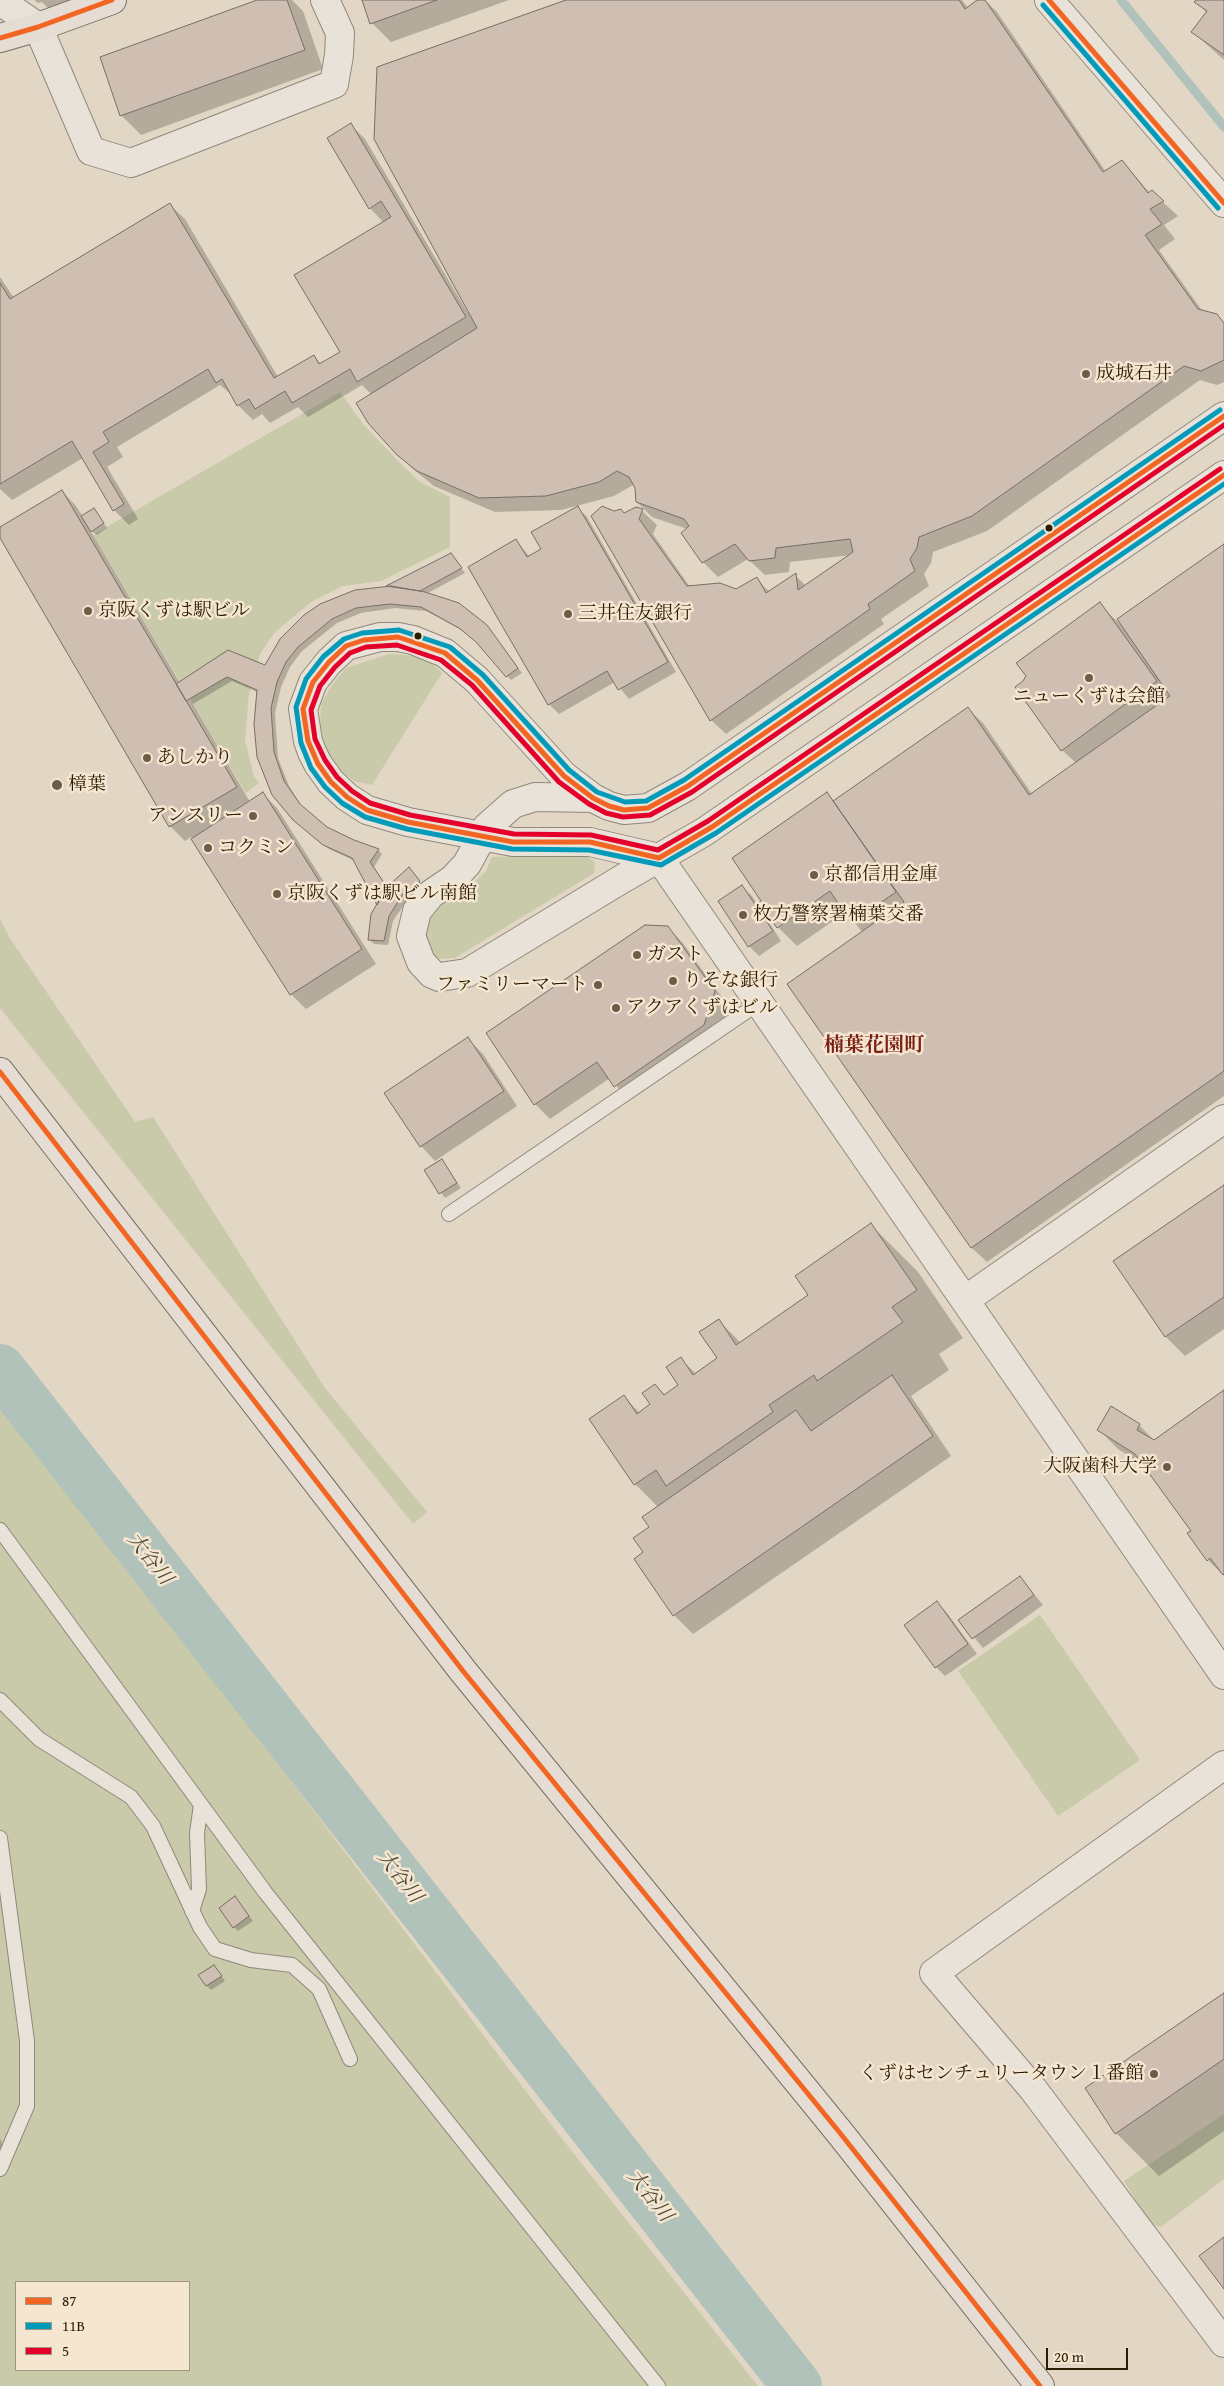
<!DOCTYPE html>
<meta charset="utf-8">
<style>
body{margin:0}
#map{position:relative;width:1224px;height:2386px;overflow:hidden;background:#e2d6c5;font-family:"Gentium Book Plus",serif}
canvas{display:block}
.legend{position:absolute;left:15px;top:2281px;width:175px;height:90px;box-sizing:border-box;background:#f5e6d1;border:1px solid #a5957f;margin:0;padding:6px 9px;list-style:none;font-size:15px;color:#2d1c04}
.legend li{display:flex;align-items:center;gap:10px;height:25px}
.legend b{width:25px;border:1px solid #a5957f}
.scale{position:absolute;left:1046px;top:2348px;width:82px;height:22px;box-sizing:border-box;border:2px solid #2d1c04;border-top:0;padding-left:6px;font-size:15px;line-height:18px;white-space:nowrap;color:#2d1c04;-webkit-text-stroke:4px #f5e6d1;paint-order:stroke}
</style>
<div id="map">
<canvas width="1224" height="2386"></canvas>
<ul class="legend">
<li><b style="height:6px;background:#f26522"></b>87</li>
<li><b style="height:6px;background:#049bba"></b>11B</li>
<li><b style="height:6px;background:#e4002b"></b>5</li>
</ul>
<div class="scale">20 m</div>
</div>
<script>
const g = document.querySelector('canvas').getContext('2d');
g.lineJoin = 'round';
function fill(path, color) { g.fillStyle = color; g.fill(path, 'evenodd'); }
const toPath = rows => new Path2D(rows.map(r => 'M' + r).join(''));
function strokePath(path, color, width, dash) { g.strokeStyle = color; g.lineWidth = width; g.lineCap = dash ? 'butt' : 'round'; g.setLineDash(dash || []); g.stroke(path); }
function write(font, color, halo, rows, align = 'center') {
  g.font = font + ' "Gentium Book Plus","Noto Serif JP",serif'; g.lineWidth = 5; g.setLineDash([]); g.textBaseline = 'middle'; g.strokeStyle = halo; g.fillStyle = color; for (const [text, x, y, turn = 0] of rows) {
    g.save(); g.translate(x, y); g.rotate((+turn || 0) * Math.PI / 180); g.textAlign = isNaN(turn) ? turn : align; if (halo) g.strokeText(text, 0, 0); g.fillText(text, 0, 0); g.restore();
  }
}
fill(toPath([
 [340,392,363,424,396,459,420,482,450,497,450,547,381,581,343,586,311,602,274,633,260,654,249,693,245,740,254,777,259,783,246,793,93,535],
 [389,654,416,656,432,663,442,673,372,785,354,781,341,771,328,752,320,729,321,704,334,682,346,668],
 [583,854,595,862,594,873,586,878,455,958,438,959,428,951,422,937,432,910,462,894,486,871,492,857],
 [0,919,9,937,135,1122,153,1117,325,1388,427,1512,413,1524,0,1008],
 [0,1404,201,1662,556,2131,758,2386,0,2386],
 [16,2282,189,2282,189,2370,16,2370],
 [1040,1615,1140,1760,1058,1816,958,1671],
 [1224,2114,1224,2179,1161,2227,1151,2225,1124,2181]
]), '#c8caaa');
fill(toPath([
 [34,0,93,0,55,16,42,2,38,3],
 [261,0,292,0,303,11,323,69,141,135,122,116,101,58],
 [363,0,509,0,391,42,372,23],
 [570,0,962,0,968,8,979,0,985,0,997,12,1106,172,1122,161,1150,193,1152,192,1178,216,1164,225,1175,239,1159,250,1203,312,1216,315,1224,323,1224,382,1217,385,1200,380,987,531,933,552,931,563,924,574,929,586,881,619,884,624,726,734,711,720,624,514,642,511,657,525,653,534,690,587,736,591,756,579,770,592,795,575,806,586,851,555,790,562,789,572,765,575,748,559,718,577,703,562,687,529,652,517,637,502,636,486,633,485,614,496,561,510,495,512,434,486,414,470,398,454,371,394,362,385,308,417,298,407,270,423,262,414,253,420,238,405,233,396,220,385,117,447,123,457,107,467,138,519,129,525,114,510,83,458,12,500,0,489,0,277,14,298,170,205,185,219,278,377,314,356,321,364,342,352,384,223,370,208,351,125,365,139,468,313,470,312],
 [1197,0,1224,0,1224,60,1193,32,1207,13,1196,2],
 [62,491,76,506,83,517,98,514,107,528,97,535,90,530,180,683,265,667,281,640,387,587,455,560,465,573,426,594,491,631,522,673,511,680,479,644,465,632,426,611,395,608,361,613,337,623,302,651,290,667,281,687,275,713,278,758,289,786,303,808,327,828,354,841,378,850,382,854,374,867,388,888,413,873,423,886,408,899,393,921,388,945,374,944,369,939,378,905,355,861,329,849,299,824,273,795,259,693,232,681,193,704,250,802,263,794,277,808,376,964,306,1009,291,994,191,837,185,841,170,826,0,536,0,528],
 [577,507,587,517,676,672,629,699,615,682,559,714,549,704,470,567,516,541,530,557,543,550],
 [1224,546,1224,1096,987,1262,972,1248,789,985,863,933,846,912,797,946,778,927,827,794,835,802,968,709,983,723,1032,794,1076,763,1062,750,1024,682,1099,604,1121,625],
 [742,887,752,896,781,941,759,956,749,946,720,902],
 [667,927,682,942,729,1007,718,1040,629,1101,610,1078,550,1119,535,1104,487,1033],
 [468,1039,483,1054,517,1106,435,1161,421,1146],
 [442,1161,461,1188,445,1198,426,1171],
 [1224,1187,1224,1329,1185,1356,1166,1337],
 [871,1225,918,1272,963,1338,939,1354,949,1370,911,1396,951,1456,693,1634,674,1615,645,1553,658,1507,635,1484,590,1419,623,1396,640,1413,652,1405,655,1385,665,1395,680,1385,681,1359,696,1374,718,1359,718,1320,741,1343,810,1295],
 [1224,1391,1224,1576,1208,1560,1192,1531,1146,1467,1118,1449,1099,1430,1139,1425,1155,1441],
 [1020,1577,1043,1605,983,1648,960,1620],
 [937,1603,947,1613,977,1654,945,1676,936,1667],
 [235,1897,253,1921,238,1931,234,1927],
 [214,1966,225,1981,211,1990,207,1986],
 [1224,1994,1224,2131,1159,2176,1116,2133],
 [0,2139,1,2140,3,2151,0,2151]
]), '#0003');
strokePath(toPath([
 [1121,0,1224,127]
]), '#b1c2ba', 9);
strokePath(toPath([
 [0,1369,797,2386]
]), '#b1c2ba', 50);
const building = toPath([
 [257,0,287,0,305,50,120,116,100,57,257,0],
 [362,0,437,0,370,24,362,0],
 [566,0,959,0,965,9,977,0,985,0,1103,172,1122,160,1148,193,1152,190,1164,201,1150,209,1162,224,1145,235,1198,309,1217,314,1224,323,1224,360,1201,371,1184,366,972,516,919,537,917,548,910,559,915,571,868,604,870,609,710,721,591,516,602,506,614,511,621,509,624,513,636,507,643,509,639,519,687,586,720,583,736,589,757,577,766,593,796,573,798,590,853,552,850,539,776,548,775,558,749,561,735,544,702,563,681,533,689,526,684,519,636,502,635,488,629,477,617,471,599,482,546,496,479,498,417,471,397,455,368,423,356,403,477,328,374,139,377,67,566,0],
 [1196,0,1224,0,1224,55,1191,32,1207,11,1194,2,1196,0],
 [351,123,466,317,357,382,350,369,292,403,285,391,255,409,249,399,237,406,222,379,216,383,208,369,103,432,109,442,93,452,124,504,113,511,72,441,0,484,0,283,10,299,170,203,274,378,314,355,319,364,340,352,294,275,391,217,381,201,369,209,327,138,351,123],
 [62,490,237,787,169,827,0,538,0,527,62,490],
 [578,506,668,662,618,690,607,671,548,705,468,567,516,539,527,557,541,549,531,532,578,506],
 [94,508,104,523,91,532,81,516,94,508],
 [1224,544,1224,1071,971,1248,787,984,904,902,833,801,968,707,1029,795,1170,696,1117,619,1224,544],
 [451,553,462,568,420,591,386,586,451,553],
 [391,586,425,592,459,603,487,625,518,668,506,677,476,642,459,628,421,607,390,604,356,608,332,619,298,647,286,662,277,682,271,708,274,752,284,781,300,804,327,827,354,840,379,849,370,862,387,887,377,905,352,858,323,845,293,820,272,795,257,757,254,724,257,690,227,677,186,701,176,684,228,650,265,665,280,639,304,615,320,604,355,590,391,586],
 [1100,602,1157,681,1061,751,1015,687,1023,681,1026,676,1016,663,1100,602],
 [263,792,362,949,290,995,191,839,263,792],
 [827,792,896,892,851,923,830,891,777,928,759,902,761,901,732,858,827,792],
 [409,867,420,881,403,894,389,916,384,941,368,940,371,914,387,887,409,867],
 [742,885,773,931,748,947,718,901,742,885],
 [645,925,668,926,715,991,704,1025,614,1087,597,1062,534,1105,486,1033,645,925],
 [468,1037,504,1091,420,1147,384,1093,468,1037],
 [442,1159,457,1183,439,1194,424,1170,442,1159],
 [1224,1185,1224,1297,1165,1337,1113,1261,1224,1185],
 [871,1223,917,1290,892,1307,903,1322,817,1381,814,1375,769,1405,773,1412,666,1486,656,1470,634,1485,589,1419,624,1395,637,1414,650,1404,642,1393,655,1384,664,1395,678,1385,666,1367,681,1357,693,1375,717,1358,699,1332,719,1319,736,1345,808,1295,795,1276,871,1223],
 [892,1375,933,1436,673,1616,634,1559,643,1552,633,1538,649,1527,642,1517,796,1410,811,1431,892,1375],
 [1224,1390,1224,1574,1223,1575,1210,1558,1207,1561,1187,1533,1191,1531,1135,1454,1097,1430,1111,1406,1140,1424,1137,1430,1154,1440,1224,1390],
 [1020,1576,1034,1595,972,1639,958,1620,1020,1576],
 [937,1601,968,1644,935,1668,904,1625,937,1601],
 [235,1896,249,1916,233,1928,219,1908,235,1896],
 [214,1965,222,1976,206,1986,198,1975,214,1965],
 [1224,1993,1224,2059,1115,2134,1085,2088,1224,1993],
 [1224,2237,1224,2289,1199,2256,1224,2237]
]);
fill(building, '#cfbeb2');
strokePath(building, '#776f62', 1);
const service = toPath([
 [449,1214,759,1003],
 [0,1530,265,1892,658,2386],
 [0,1700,39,1739,131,1797,153,1826,200,1927,215,1949,251,1960,292,1965,319,1989,350,2059],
 [0,1838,27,2041,27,2106,0,2169],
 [192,1911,199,1889,197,1833,201,1805]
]);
const minor = toPath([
 [38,27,91,151,131,163,334,84,339,55,340,33,325,0],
 [659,858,1224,1675],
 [965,1300,1224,1119],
 [1224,1765,934,1973,1033,2089,1224,2343]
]);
const tertiary = toPath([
 [1049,0,1224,203],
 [0,1,38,27],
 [593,798,535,797,513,804,487,827,467,864,453,879,431,894,417,911,411,936,421,962,432,974,439,977,467,973,622,879,704,832,1224,475],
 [659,858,590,842,513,842,408,822,367,810,347,797,331,782,318,764,312,752,308,741,303,709,313,682,329,662,346,646,380,637,398,637,413,640,445,653,477,680,564,776,593,798,609,806,624,810,648,808,688,786,1224,416]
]);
const primary = toPath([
 [0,38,38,27,112,0],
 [0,1072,463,1671,840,2133,1040,2386]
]);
strokePath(service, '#91887c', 16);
strokePath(minor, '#91887c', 30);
strokePath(tertiary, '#91887c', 30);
strokePath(primary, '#776f62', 30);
strokePath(service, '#e8e2d9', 14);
strokePath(minor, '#e8e2d9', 28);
strokePath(tertiary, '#e8e2d9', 28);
strokePath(primary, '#e5ddd3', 28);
strokePath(toPath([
 [1049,0,1224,203],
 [0,38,38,27,112,0],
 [1224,416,688,786,648,808,624,810,609,806,593,798,564,776,477,680,445,653,398,637,364,640,346,646,329,662,313,682,303,709,308,741,318,764,331,782,347,797,367,810,408,822,513,842,590,842,659,858,712,827,1224,475],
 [0,1072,463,1671,840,2133,1040,2386]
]), '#f26522', 5);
strokePath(toPath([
 [1043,5,1218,208],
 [1220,410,684,780,646,801,625,802,597,792,569,770,483,675,450,647,399,630,362,633,344,639,323,657,306,679,296,707,301,743,311,768,325,787,342,803,365,817,407,829,512,849,589,850,661,865,716,833,1224,484]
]), '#049bba', 5);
strokePath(toPath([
 [1220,469,708,821,658,850,591,835,514,834,410,815,370,803,352,791,337,777,325,760,315,739,311,710,320,686,335,667,350,653,366,647,397,645,441,660,472,685,559,782,589,804,606,813,623,817,650,815,692,792,1224,425]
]), '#e4002b', 5);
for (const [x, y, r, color] of [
 [1086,374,5,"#6c5d48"],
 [1049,528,4.5,"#2d1c04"],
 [88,611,5,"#6c5d48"],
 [568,614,5,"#6c5d48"],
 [418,636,4.5,"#2d1c04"],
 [1089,678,5,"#6c5d48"],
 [147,758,5,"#6c5d48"],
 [57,785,6,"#6c5d48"],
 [253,816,5,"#6c5d48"],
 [208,848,5,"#6c5d48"],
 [814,875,5,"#6c5d48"],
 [277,894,5,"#6c5d48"],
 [743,915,5,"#6c5d48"],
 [637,955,5,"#6c5d48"],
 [673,981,5,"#6c5d48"],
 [598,985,5,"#6c5d48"],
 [616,1008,5,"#6c5d48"],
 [1167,1467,5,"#6c5d48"],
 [1154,2074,5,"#6c5d48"]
]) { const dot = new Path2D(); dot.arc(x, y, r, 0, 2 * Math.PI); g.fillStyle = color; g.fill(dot); strokePath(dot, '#f5e6d1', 2); }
write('19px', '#2d1c04', '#f5e6d1', [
 ["成城石井",1096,374],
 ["京阪くずは駅ビル",98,611],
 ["三井住友銀行",578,614],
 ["ニューくずは会館",1089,697,"center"],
 ["あしかり",157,758],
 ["樟葉",68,785],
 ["アンスリー",243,816,"right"],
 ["コクミン",218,848],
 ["京都信用金庫",824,875],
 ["京阪くずは駅ビル南館",287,894],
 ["枚方警察署楠葉交番",753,915],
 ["ガスト",647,955],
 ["りそな銀行",683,981],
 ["ファミリーマート",588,985,"right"],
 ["アクアくずはビル",626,1008],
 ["大阪歯科大学",1157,1467,"right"],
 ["くずはセンチュリータウン１番館",1144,2074,"right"]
], 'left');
write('bold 20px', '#7a1f14', '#f5e6d1', [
 ["楠葉花園町",874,1046]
]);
write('italic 20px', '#4e4b39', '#f5e6d1', [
 ["大谷川",149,1559,52],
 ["大谷川",399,1877,52],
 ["大谷川",649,2196,52]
]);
</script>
